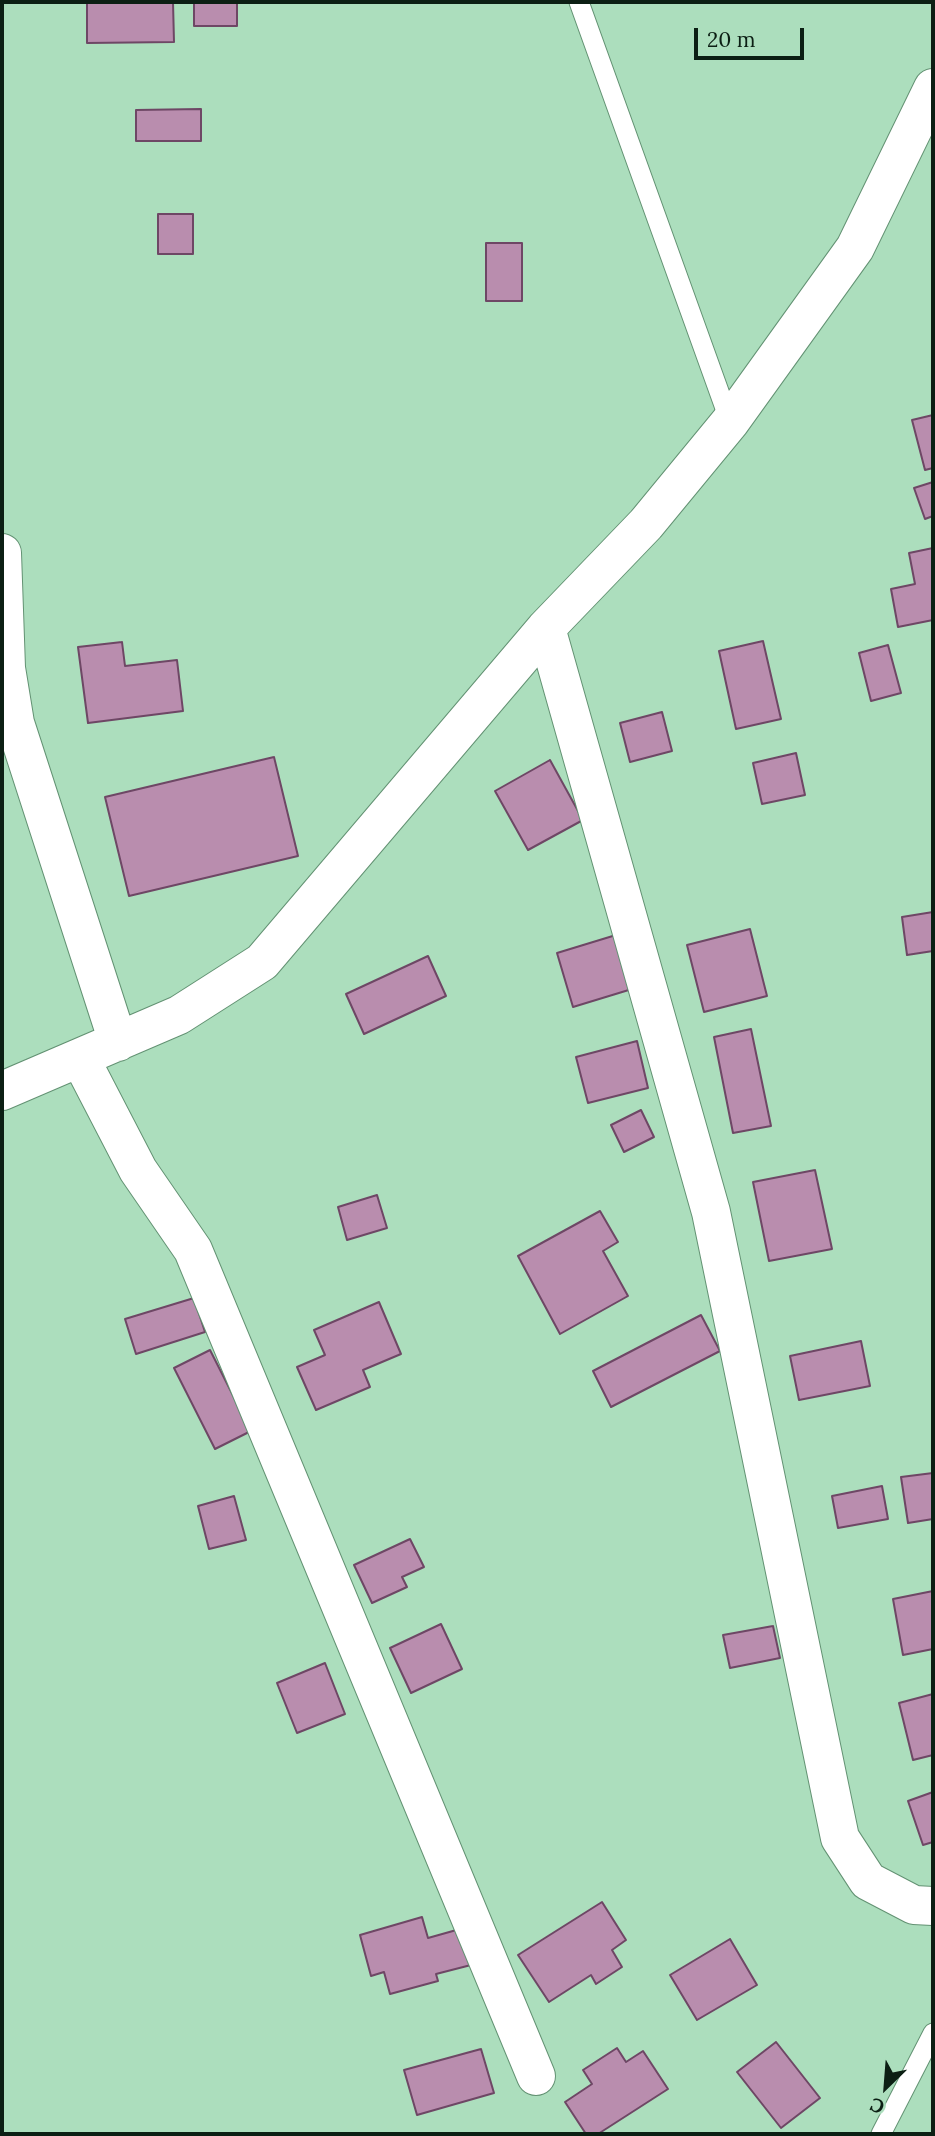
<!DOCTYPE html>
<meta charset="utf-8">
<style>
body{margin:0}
#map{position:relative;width:935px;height:2136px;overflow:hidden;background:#acdebd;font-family:Lora,serif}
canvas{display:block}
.frame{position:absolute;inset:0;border:4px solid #0c1f14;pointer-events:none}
.north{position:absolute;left:851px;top:2052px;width:70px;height:70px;-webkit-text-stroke:5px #acdebd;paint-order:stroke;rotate:205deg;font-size:19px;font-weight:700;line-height:28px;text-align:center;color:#0c1f14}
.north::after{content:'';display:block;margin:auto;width:24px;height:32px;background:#0c1f14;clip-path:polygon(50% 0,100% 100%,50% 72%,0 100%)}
.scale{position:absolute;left:694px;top:28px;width:110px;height:32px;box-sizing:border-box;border:4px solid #0c1f14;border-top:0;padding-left:9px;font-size:21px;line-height:24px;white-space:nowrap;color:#0c1f14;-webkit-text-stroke:5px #acdebd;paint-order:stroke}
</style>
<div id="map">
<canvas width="935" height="2136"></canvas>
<div class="frame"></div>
<div class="north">С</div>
<div class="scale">20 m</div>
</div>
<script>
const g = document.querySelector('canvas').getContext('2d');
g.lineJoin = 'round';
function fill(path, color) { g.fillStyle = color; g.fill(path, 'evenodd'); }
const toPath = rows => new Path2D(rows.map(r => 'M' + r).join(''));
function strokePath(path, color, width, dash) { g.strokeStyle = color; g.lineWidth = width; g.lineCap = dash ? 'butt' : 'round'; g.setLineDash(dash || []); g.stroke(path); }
const building = toPath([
 [87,2,173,2,174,42,87,43,87,2],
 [194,2,237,2,237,26,194,26,194,2],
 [201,109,201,141,136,141,136,110,201,109],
 [158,214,193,214,193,254,158,254,158,214],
 [486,243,522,243,522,301,486,301,486,243],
 [933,415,933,468,925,470,912,420,933,415],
 [933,482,933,516,925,519,914,488,933,482],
 [933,548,933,620,898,627,891,589,915,584,909,553,933,548],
 [763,641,781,719,736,729,719,651,763,641],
 [122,642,125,666,177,660,183,711,88,723,78,647,122,642],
 [888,645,901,693,871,701,859,653,888,645],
 [662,712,672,751,630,762,620,723,662,712],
 [796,753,805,795,762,804,753,763,796,753],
 [274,757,298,856,129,896,105,797,274,757],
 [550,760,583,820,528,850,495,791,550,760],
 [933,912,933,951,907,955,902,917,933,912],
 [750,929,767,996,704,1012,687,945,750,929],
 [616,935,632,989,573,1007,557,953,616,935],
 [428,956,446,996,364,1034,346,994,428,956],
 [751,1029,771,1126,733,1133,714,1037,751,1029],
 [637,1041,648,1088,588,1103,576,1057,637,1041],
 [641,1110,654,1137,624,1152,611,1125,641,1110],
 [815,1170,832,1249,769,1261,753,1182,815,1170],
 [377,1195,387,1228,347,1240,338,1207,377,1195],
 [600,1211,618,1242,603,1251,628,1296,560,1334,518,1256,600,1211],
 [194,1298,205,1332,136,1354,125,1319,194,1298],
 [379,1302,401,1354,363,1370,370,1387,316,1410,297,1367,325,1355,314,1330,379,1302],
 [701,1315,720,1351,611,1407,593,1371,701,1315],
 [861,1341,870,1386,799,1400,790,1356,861,1341],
 [210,1350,251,1431,215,1449,174,1368,210,1350],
 [933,1473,933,1519,908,1523,901,1477,933,1473],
 [882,1486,888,1519,838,1528,832,1496,882,1486],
 [234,1496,246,1540,209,1549,198,1506,234,1496],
 [410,1539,424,1567,402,1577,407,1587,372,1603,354,1565,410,1539],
 [933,1591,933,1649,903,1655,893,1599,933,1591],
 [441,1624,462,1669,411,1693,390,1648,441,1624],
 [773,1626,780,1658,730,1668,723,1635,773,1626],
 [325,1663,345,1714,297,1733,277,1683,325,1663],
 [933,1694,933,1755,913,1760,899,1703,933,1694],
 [933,1792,933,1842,923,1845,908,1801,933,1792],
 [602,1902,626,1940,612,1950,622,1967,596,1984,591,1975,549,2002,518,1955,602,1902],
 [422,1917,428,1938,460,1929,471,1965,436,1974,438,1981,390,1994,384,1972,371,1976,360,1935,422,1917],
 [730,1939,757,1985,697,2020,670,1975,730,1939],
 [776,2042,820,2098,781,2128,737,2072,776,2042],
 [617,2048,626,2062,643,2051,668,2089,598,2134,586,2134,565,2102,592,2084,583,2070,617,2048],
 [481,2049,494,2093,417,2115,404,2070,481,2049]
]);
fill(building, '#b98dae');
strokePath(building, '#6e4765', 2);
const lane = toPath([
 [579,2,730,422],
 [881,2134,933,2033]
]);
const street = toPath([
 [2,553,6,668,15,723,118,1042],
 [546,628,711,1212,840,1838,868,1881,914,1905,933,1906],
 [80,1058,138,1170,193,1250,536,2076],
 [2,1091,179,1015,262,962,546,628,646,524,730,422,855,248,933,88]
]);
strokePath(lane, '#639273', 21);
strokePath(street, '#639273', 40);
strokePath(lane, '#fff', 19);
strokePath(street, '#fff', 38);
</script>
